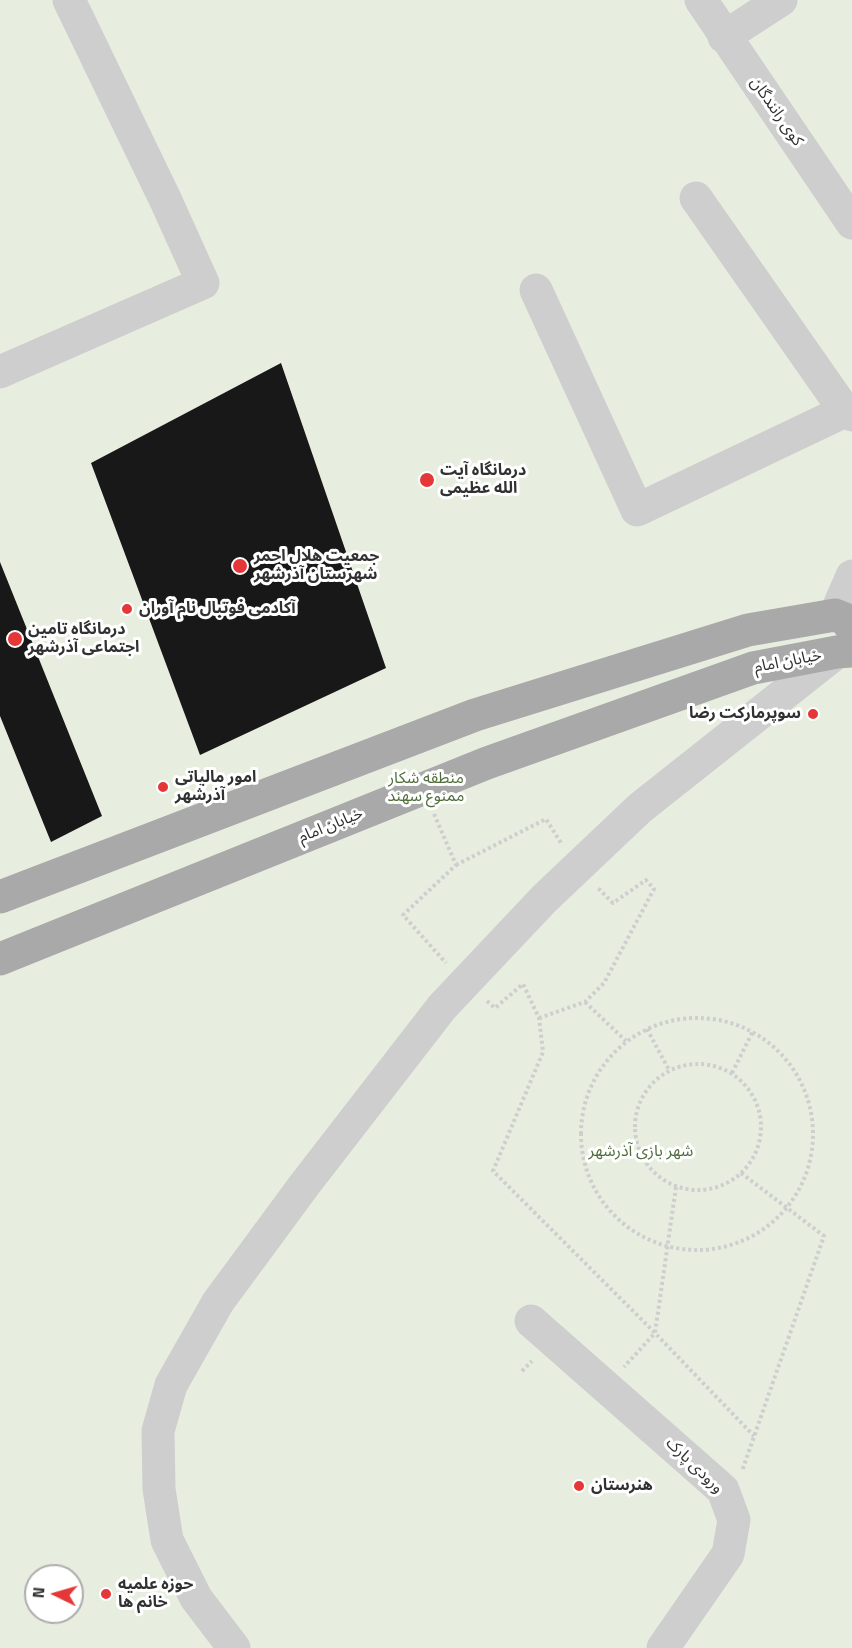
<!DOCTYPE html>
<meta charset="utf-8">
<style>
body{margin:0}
#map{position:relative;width:852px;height:1648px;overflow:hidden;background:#fff;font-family:"Titillium Web",sans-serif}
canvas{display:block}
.north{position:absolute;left:24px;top:1564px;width:60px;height:60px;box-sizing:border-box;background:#fff;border:2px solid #adadad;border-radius:50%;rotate:275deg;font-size:16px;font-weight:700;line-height:24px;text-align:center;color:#313131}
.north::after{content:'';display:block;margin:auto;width:21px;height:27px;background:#e53737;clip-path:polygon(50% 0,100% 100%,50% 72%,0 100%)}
</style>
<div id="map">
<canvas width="852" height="1648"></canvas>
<div class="north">N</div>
</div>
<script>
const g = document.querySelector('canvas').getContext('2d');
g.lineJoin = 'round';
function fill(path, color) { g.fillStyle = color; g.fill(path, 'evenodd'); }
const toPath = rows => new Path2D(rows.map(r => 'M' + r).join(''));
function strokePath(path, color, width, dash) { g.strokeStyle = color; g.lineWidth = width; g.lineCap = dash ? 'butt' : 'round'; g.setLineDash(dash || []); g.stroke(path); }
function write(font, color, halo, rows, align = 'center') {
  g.font = font + ' "Titillium Web","Noto Sans Arabic",sans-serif'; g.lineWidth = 6; g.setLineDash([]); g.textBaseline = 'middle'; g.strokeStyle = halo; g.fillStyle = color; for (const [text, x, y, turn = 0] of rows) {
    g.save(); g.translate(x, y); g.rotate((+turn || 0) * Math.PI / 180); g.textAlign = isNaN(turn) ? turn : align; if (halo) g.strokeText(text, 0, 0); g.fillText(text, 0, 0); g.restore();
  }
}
fill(toPath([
 [0,0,852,0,852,1648,0,1648],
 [36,1576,72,1576,72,1612,36,1612]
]), '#e7eee0');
fill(toPath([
 [281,363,386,668,200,755,91,463],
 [0,562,102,816,51,842,0,716]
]), '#181818');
strokePath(toPath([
 [434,814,456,865,403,915,446,963],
 [456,865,546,819,561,843],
 [487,1001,495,1008,523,984,539,1018,543,1052,493,1171,655,1333,624,1367],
 [585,1002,626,1041],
 [539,1018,585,1002,604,983,654,889,646,880,613,903,598,888],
 '581 1134a116 116 0 1 1 232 0a116 116 0 1 1-232 0Z',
 [647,1029,669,1070],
 '635 1127a63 63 0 1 1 126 0a63 63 0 1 1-126 0Z',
 [732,1073,753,1031],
 [741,1173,824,1236,742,1471],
 [676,1187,655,1333,754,1436],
 [522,1371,532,1361]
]), '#cecece', 4, [3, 3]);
strokePath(toPath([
 [701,0,852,223],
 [724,37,781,0],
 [696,198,845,411,852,415],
 [536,290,637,510,845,411],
 [0,372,203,283,166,201,69,0],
 [835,615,852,576],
 [531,1321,723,1490,734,1520,728,1554,663,1648],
 [234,1648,196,1598,167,1540,159,1489,158,1431,171,1385,218,1302,305,1184,442,1007,544,899,640,808,837,652]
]), '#cecece', 33);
strokePath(toPath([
 [0,897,475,715,748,630,835,615,845,619,852,628],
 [0,959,487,763,753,668,837,652,852,651]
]), '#a9a9a9', 33);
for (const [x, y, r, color] of [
 [427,480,8,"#e53737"],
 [240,566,8,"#e53737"],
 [127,609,6,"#e53737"],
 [15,639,8,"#e53737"],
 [813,714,6,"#e53737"],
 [163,787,6,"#e53737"],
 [579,1486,6,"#e53737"],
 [106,1594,6,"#e53737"]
]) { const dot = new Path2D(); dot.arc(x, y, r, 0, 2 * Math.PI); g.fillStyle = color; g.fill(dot); strokePath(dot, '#fff', 2); }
write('16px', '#313131', '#fff', [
 ["کوی رانندگان",776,112,55],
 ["خیابان امام",788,662,-11],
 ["خیابان امام",331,826,-22],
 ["ورودی پارک",694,1466,44]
]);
write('bold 16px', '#313131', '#fff', [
 ["درمانگاه آیت",440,471],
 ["الله عظیمی",440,489],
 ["جمعیت هلال احمر",254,557],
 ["شهرستان آذرشهر",254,575],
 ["آکادمی فوتبال نام آوران",139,609],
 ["درمانگاه تامین",28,630],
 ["اجتماعی آذرشهر",28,648],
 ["سوپرمارکت رضا",801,714,"right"],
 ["امور مالیاتی",175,778],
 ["آذرشهر",175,796],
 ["هنرستان",591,1486],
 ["حوزه علمیه",118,1585],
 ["خانم ها",118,1603]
], 'left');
write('16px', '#516e3e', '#fff', [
 ["منطقه شکار",426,779],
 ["ممنوع سهند",426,797],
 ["شهر بازی آذرشهر",641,1152]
]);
</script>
